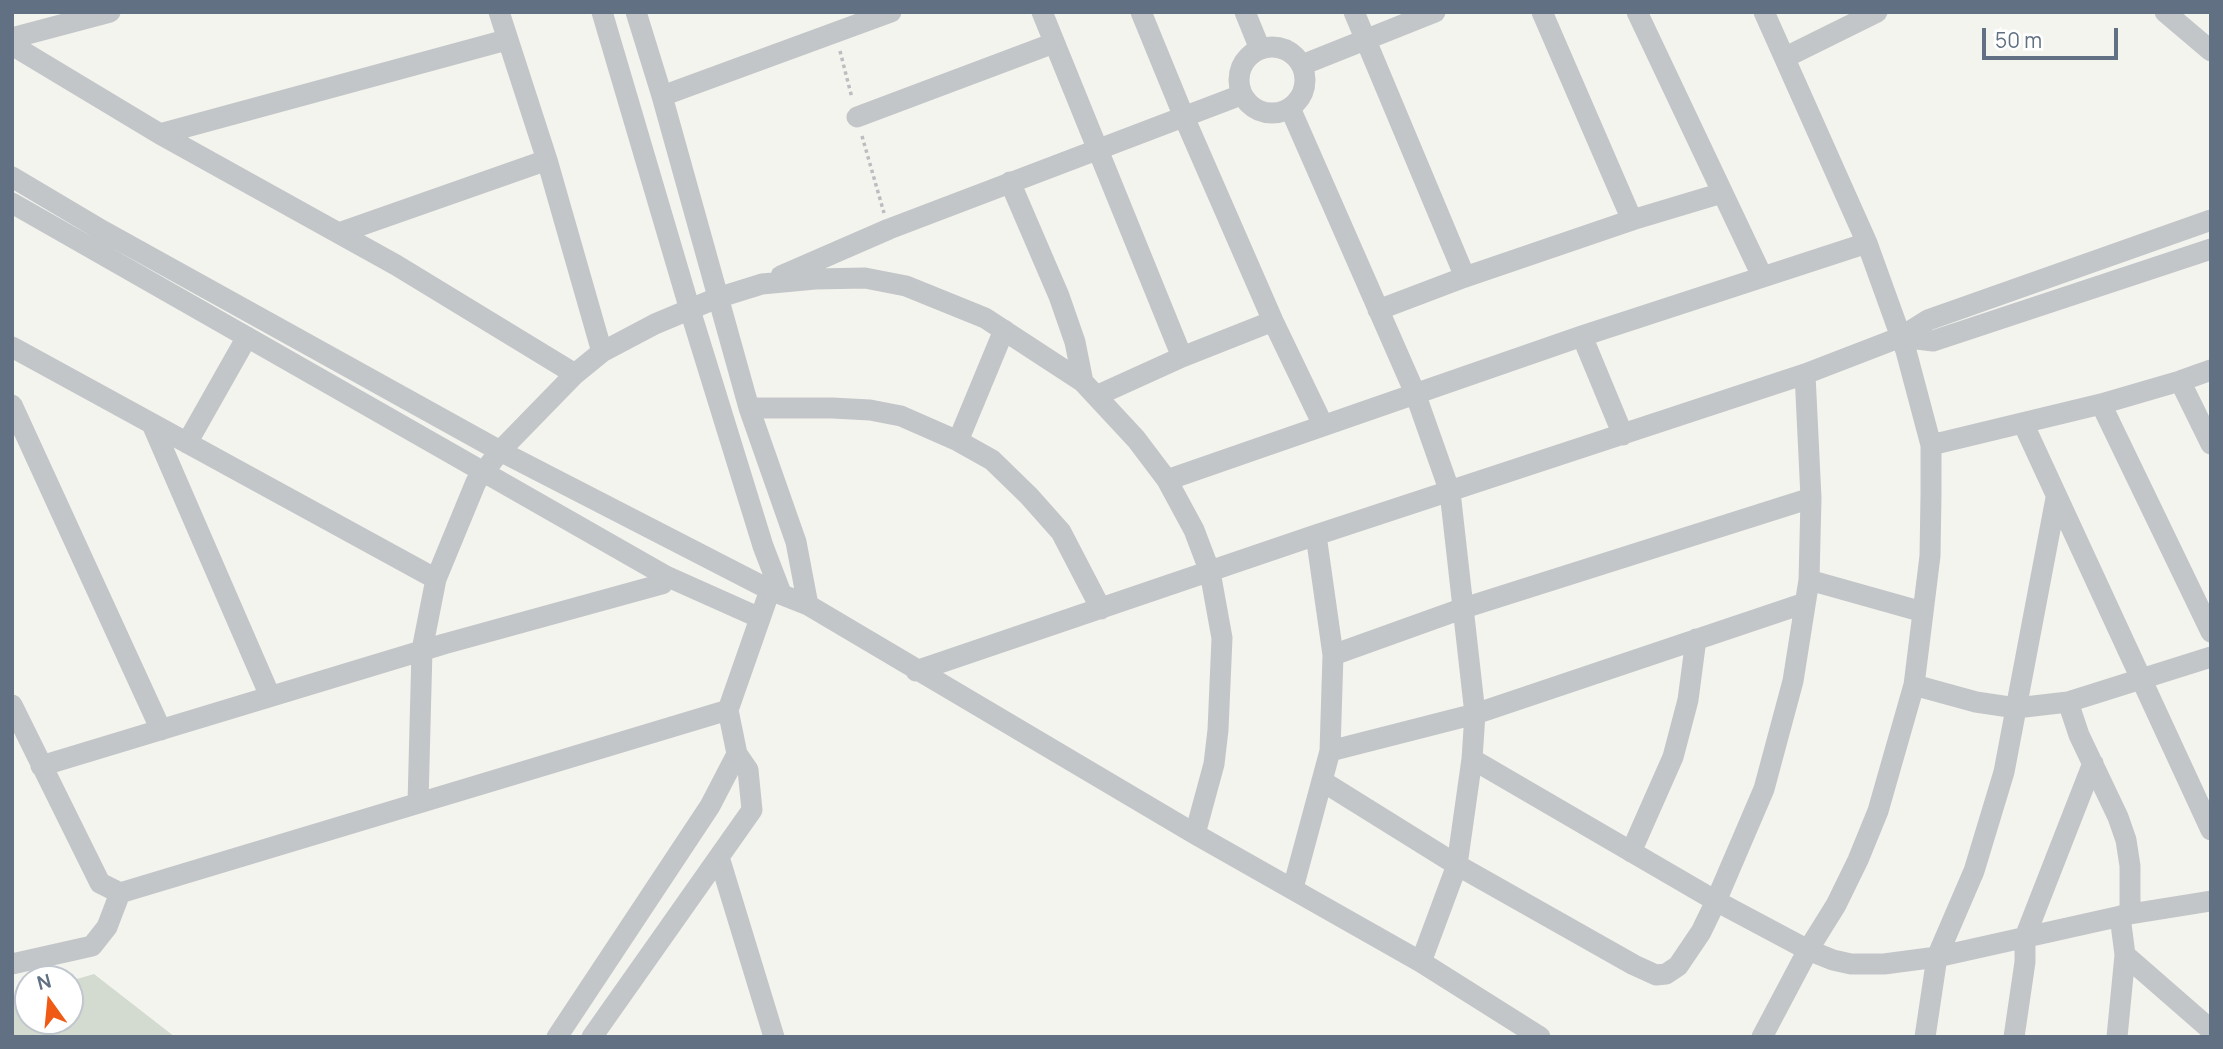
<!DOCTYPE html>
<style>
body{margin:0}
#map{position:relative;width:2223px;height:1049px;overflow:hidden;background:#f4f4ef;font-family:Manrope,sans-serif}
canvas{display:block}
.frame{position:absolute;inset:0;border:14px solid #617082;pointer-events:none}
.north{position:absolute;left:14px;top:965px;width:70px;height:70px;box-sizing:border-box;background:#fff;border:2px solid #c0c6cd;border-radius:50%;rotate:345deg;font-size:19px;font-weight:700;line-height:28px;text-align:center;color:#617082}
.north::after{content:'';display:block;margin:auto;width:24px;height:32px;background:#ef5a14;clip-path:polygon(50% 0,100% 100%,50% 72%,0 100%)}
.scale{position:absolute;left:1982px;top:28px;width:136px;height:32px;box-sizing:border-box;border:4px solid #617082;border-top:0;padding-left:9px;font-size:21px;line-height:24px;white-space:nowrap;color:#617082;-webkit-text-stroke:5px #fff;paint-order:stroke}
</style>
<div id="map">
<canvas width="2223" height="1049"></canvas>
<div class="frame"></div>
<div class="north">N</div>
<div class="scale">50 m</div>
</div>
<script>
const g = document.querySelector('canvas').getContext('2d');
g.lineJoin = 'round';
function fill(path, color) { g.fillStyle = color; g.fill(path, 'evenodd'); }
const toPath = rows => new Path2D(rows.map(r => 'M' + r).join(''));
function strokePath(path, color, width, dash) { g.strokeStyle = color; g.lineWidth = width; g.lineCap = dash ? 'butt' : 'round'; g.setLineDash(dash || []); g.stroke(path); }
fill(toPath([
 [94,974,175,1037,12,1037,12,999,28,994,28,1021,70,1021,70,981]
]), '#d3dbd0');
strokePath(toPath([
 [840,51,852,98],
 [862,136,884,213]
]), '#bcbdc0', 3.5, [3.5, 3.5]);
strokePath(toPath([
 [499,12,547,160,602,352],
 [602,12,690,310,763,546,781,593],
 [636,12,662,96,749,408,796,542,808,605],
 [1042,12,1182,357],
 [1141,12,1184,117,1273,321,1323,425],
 [1245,12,1260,49],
 [1354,12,1465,277],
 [1542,12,1632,220],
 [1637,12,1762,276],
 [2165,12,2211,51],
 [12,38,110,12],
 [12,45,160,134,396,265,575,374],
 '1239 80a33 33 0 1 1 66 0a33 33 0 1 1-66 0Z',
 [1786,57,1877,12],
 [1302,65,1435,12],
 [662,96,891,12],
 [1290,108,1415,393,1450,492,1475,714,1472,759,1457,865,1421,962],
 [857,117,1054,43],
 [160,134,506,40],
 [12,177,103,231,500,451,770,590,808,605,1195,834,1421,962,1540,1037],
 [1010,182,1059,296,1075,342,1083,382],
 [12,203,666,576,760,618],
 [339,233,547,160],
 [781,276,889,229,1241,95],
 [1378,310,1465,277,1632,220,1722,193],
 [1582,336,1623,435],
 [1901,337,1933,341,2211,249],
 [12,347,436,579,476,482,500,451,575,374,602,352,655,324,717,298,762,284,815,279,865,278,906,286,985,318,1083,382,1136,439,1167,480,1194,530,1210,572,1222,638,1218,730,1214,764,1195,834],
 [2180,381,2211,444],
 [1096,396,1182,357,1273,321],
 [2101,404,2211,632],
 [12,405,161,730],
 [749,408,832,408,870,410,901,416,958,441,992,460,1029,496,1061,532,1101,609],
 [2023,423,2211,830],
 [152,424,270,696],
 [958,441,1004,330],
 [187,443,247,337],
 [1931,445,2101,404,2180,381,2211,370],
 [1167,480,1582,336,1867,243],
 [1809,580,1923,612],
 [1333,655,1464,608,1811,498],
 [916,671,1316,535,1805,374,1901,337,1928,320,2211,220],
 [1914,685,1976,702,2016,708,2068,702,2211,657],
 [2068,702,2079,735,2118,817,2126,840,2130,866,2130,914],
 [12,705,100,883,120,893,728,710,770,590],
 [1330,751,1475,714,1805,603],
 [1472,759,1716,901,1808,950,1833,960,1851,964,1884,964,1937,957,2130,914,2211,901],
 [41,766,444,644,662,584,666,576],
 [1322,781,1457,865,1634,965,1656,975,1666,974,1678,966,1701,932,1716,901,1764,789,1793,681,1809,580,1811,498,1805,374],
 [418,803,422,650,436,579],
 [1631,852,1673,757,1688,700,1696,639],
 [719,857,774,1037],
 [1293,888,1330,751,1333,655,1316,535],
 [2125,955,2211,1030],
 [12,964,92,946,107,927,120,893],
 [557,1037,710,806,737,754],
 [592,1037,752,810,748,770,737,754,728,710],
 [1762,1037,1808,950,1836,905,1858,860,1878,811,1914,685,1930,556,1931,495,1931,445,1906,351,1867,243,1764,12],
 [1925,1037,1937,957,1974,871,2004,772,2056,498],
 [2014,1037,2025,962,2025,937,2093,763],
 [2117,1037,2125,955,2120,916]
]), '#c3c6c9', 21);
</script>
